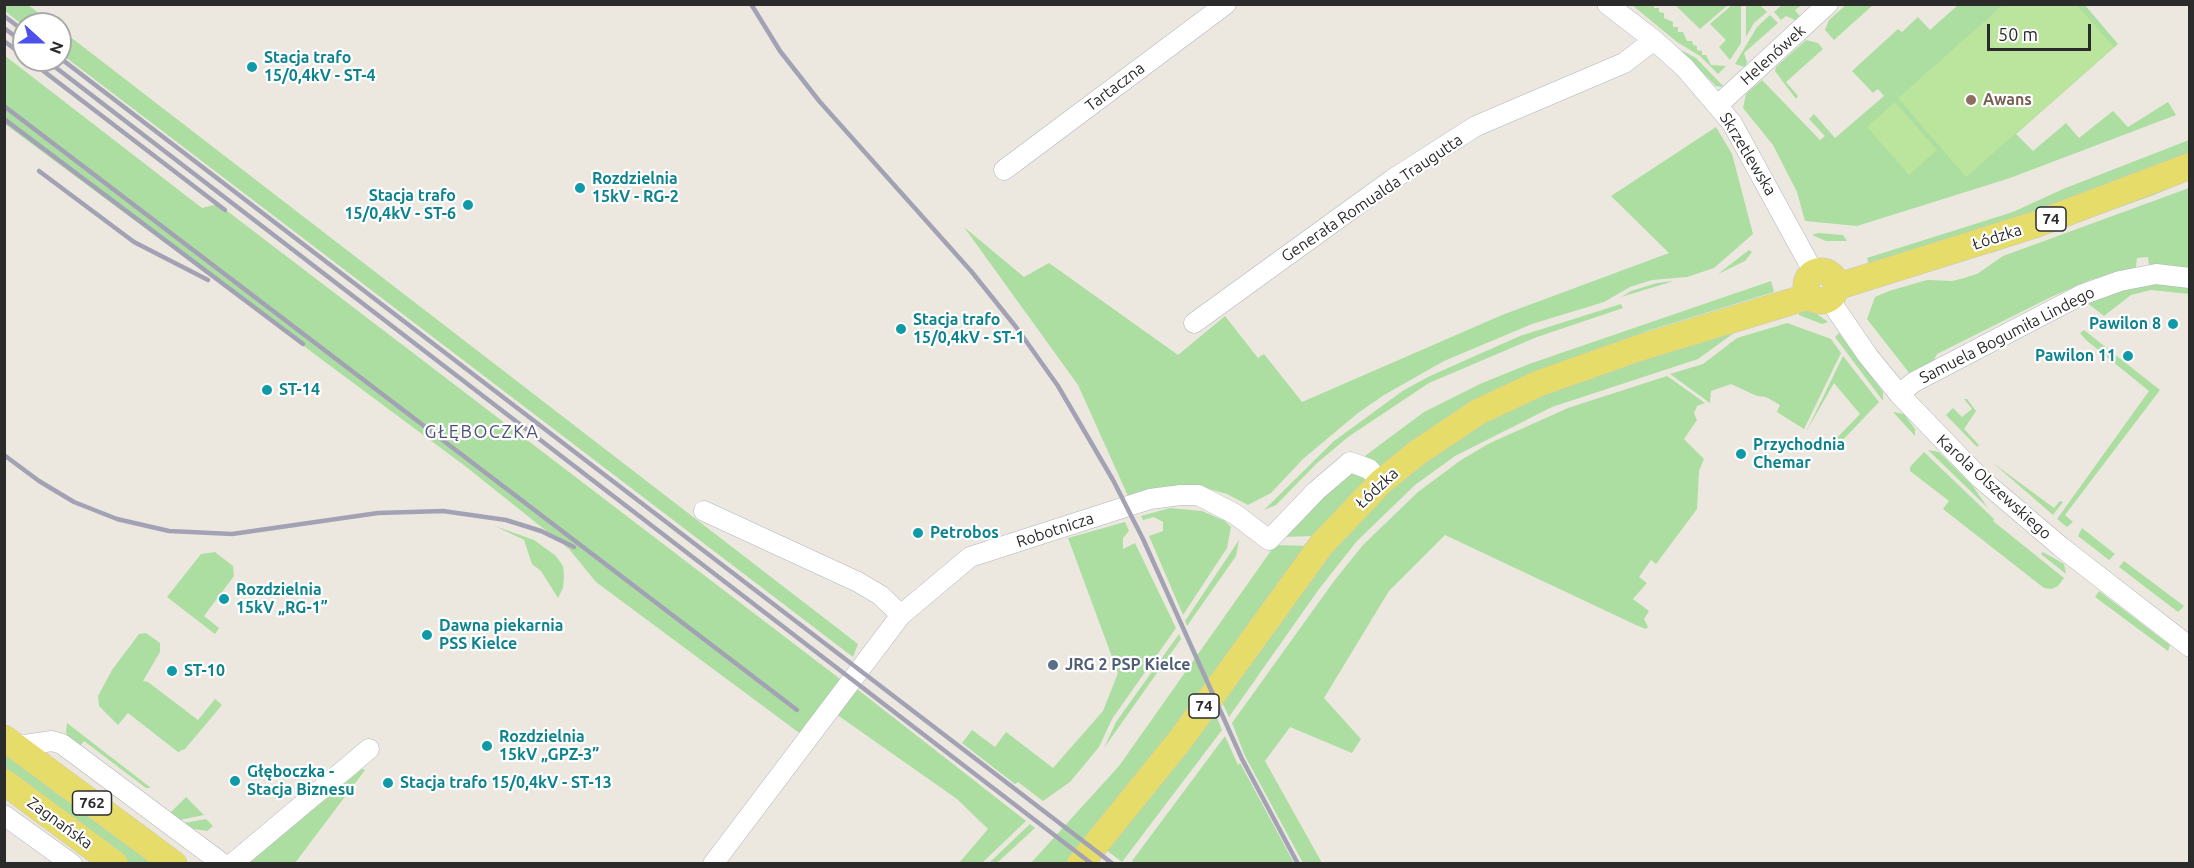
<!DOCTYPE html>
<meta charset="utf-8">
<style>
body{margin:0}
#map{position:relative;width:2194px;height:868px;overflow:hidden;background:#ece8df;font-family:Ubuntu,sans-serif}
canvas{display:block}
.frame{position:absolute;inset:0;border:6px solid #2b2b2b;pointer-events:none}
.north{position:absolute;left:12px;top:12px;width:60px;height:60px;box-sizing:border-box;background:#fff;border:2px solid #aaa;border-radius:50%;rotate:111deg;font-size:16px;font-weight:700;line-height:24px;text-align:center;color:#2b2b2b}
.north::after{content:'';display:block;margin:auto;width:21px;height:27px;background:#4c51ec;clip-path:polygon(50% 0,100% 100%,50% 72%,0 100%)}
.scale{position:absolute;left:1987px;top:24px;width:104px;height:27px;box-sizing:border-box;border:3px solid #2b2b2b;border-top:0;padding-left:8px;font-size:18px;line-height:21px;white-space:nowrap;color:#2b2b2b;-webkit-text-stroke:4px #fff;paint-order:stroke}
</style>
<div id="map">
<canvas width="2194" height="868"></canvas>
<div class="frame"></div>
<div class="north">N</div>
<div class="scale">50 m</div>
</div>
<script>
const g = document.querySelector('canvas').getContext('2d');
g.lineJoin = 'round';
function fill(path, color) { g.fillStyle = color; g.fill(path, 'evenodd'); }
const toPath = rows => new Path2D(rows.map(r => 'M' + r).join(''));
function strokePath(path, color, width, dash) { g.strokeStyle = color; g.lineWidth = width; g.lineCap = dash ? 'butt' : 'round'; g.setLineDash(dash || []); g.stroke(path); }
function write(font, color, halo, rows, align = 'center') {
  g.font = font + ' Ubuntu,sans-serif'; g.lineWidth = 4.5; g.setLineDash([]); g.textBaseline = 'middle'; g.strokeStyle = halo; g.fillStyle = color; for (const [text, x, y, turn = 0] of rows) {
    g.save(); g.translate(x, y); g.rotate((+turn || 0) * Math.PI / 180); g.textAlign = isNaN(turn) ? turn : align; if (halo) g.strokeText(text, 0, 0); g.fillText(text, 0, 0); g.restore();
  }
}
fill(toPath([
 [1733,4,1741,5,1741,43,1730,60,1719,47,1726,40,1710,24],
 [2084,4,2118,44,2016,134,2033,151,2066,123,2079,138,2113,111,2128,127,2168,102,2176,115,2010,178,1857,226,1805,221,1797,192,1773,145,1743,108,1746,94,1762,80,1820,140,1825,136,1809,119,1814,114,1835,138,1884,96,1878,89,1873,93,1852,71,1898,29,1902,32,1918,17,1930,30,1958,5],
 [4,5,28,5,54,24,24,26,5,11],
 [1632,5,1654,5,1654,8,1659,8,1659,12,1664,13,1664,18,1673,22,1673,27,1678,27,1678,32,1683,32,1687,41,1692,41,1693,45,1697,46,1697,50,1702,51,1702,55,1706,55,1711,65,1726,66,1718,74,1700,56,1677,42],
 [1675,5,1728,5,1700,29],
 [1746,5,1760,5,1767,12,1754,23,1746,37],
 [1782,5,1802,5,1795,10,1801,18,1797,21,1786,16,1781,20,1774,12],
 [1846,5,1873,5,1834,40,1825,30,1829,20],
 [1770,15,1778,23,1744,53,1747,62,1745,67,1735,64,1757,27],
 [60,29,858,644,853,657,60,53],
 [1806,40,1818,43,1823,49,1786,82,1798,96,1796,99,1775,71,1776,67],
 [1679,49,1696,58,1724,87,1716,86],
 [4,55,202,208,218,204,844,682,802,732,798,732,596,582,569,549,465,466,5,124],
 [1716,127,1732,154,1753,234,1714,268,1687,277,1652,280,1630,287,1604,302,1532,324,1444,361,1384,395,1358,413,1303,459,1271,493,1248,505,1227,494,1194,485,1161,487,1128,496,1078,385,964,227,1024,277,1049,263,1178,355,1225,316,1258,358,1264,354,1302,402,1502,315,1669,253,1611,196],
 [2189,140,2189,156,2105,191,1870,268,1867,258,2013,212,2063,189],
 [2189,175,2189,180,2154,195,1991,253,1990,251],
 [2189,188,2189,271,2149,266,2148,257,2137,258,2136,267,2090,280,2051,297,1937,354,1934,360,1910,374,1867,319,1875,297,1889,291,1927,280,1952,281,1964,278,1977,274,2003,256],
 [1818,233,1843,235,1847,241,1826,241,1812,235],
 [1749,250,1752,252,1745,261,1718,274],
 [1674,281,1621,297,1631,291,1657,283],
 [1771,281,1774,292,1647,331,1533,377,1315,536,1281,537,1338,476,1424,412,1480,384,1529,364],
 [2153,283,2189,286,2189,294,2151,290,2131,295,2104,316,2087,303,2126,286],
 [1621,304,1623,308,1537,337,1429,383,1348,437,1316,464,1276,505,1264,510,1334,441,1404,390,1430,376,1520,336],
 [1797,308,1814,312,1828,322,1822,324,1799,315],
 [1781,318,1734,333,1698,359,1552,407,1455,456,1415,485,1357,541,1319,589,1229,717,1220,698,1347,528,1448,440,1545,390],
 [1787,323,1831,339,1841,353,1804,429,1780,414,1777,412,1780,405,1766,397,1757,396,1731,384,1711,391,1710,403,1670,374,1703,364,1737,338],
 [2084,330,2160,390,2065,515,2073,522,2067,527,2057,519,2149,391,2086,340,2080,333],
 [1839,333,1883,392,1883,401,1835,337],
 [1843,356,1879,402,1839,444,1831,449,1827,448,1860,414,1834,383,1806,432],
 [1667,376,1705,403,1697,406,1694,413,1697,420,1684,439,1704,459,1699,471,1697,509,1656,564,1651,560,1639,577,1647,583,1633,599,1649,611,1644,619,1648,627,1646,629,1636,625,1445,535,1389,591,1324,698,1361,739,1352,753,1290,727,1265,761,1322,863,1303,863,1245,756,1232,723,1334,581,1363,545,1418,492,1461,460,1490,443,1568,408],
 [1964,399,1967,399,1976,411,1964,429,1979,445,1977,447,1946,415,1953,408,1962,417,1972,409],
 [1893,412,1904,414,1915,429,1915,436],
 [1928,450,1939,452,1972,485,1988,508],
 [1924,452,1994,519,1993,521,2064,578,2058,586,2052,589,2044,588,1943,509,1949,501,1910,471,1910,467],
 [1993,463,2054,508,2060,501,2063,502,2053,515],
 [1170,508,1202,511,1225,521,1231,527,1227,548,1183,615,1149,536,1163,531,1163,522,1154,517,1143,520,1141,516],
 [1125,522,1129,531,1123,538,1123,549,1135,543,1176,628,1112,719,1099,747,1070,782,1043,801,1018,782,1015,784,962,743,972,730,995,747,1006,732,1053,768,1103,711,1118,673,1068,538],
 [495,526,534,540,556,556,563,566,564,576,563,588,558,598,541,571,532,564,524,540],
 [2082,528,2115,554,2109,560,2078,536],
 [1239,540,1236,556,1187,626,1185,621],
 [1275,545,1311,546,1071,863,1030,864,1119,766],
 [215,552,233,566,234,576,204,616,219,628,215,634,167,597,201,554],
 [2043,552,2064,564,2066,574,2041,554],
 [2124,561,2184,606,2178,612,2119,567],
 [2099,591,2170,645,2168,651,2095,597],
 [146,633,160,643,160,652,143,681,148,682,198,720,215,699,222,705,185,749,178,752,128,713,118,725,99,706,98,696,112,670,139,634],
 [1179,634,1181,639,1104,748,1116,722],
 [857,689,1026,821,982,863,959,863,988,829,957,799,836,714],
 [1213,709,1222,730,1122,862,1105,849],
 [67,723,151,788,146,788,84,741,80,746,69,741,66,732],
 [1225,736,1238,765,1240,763,1294,863,1135,863,1132,861],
 [4,753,161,863,127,863,5,772],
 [362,769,365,770,295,863,249,863],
 [186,797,204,815,180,820,170,813],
 [206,819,213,826,207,831,194,829,184,823],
 [1030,824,1035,828,997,863,989,863]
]), '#abdea0');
fill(toPath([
 [2003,5,2077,5,2114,47,1966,177,1898,98],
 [1895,102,1937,150,1909,175,1867,127]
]), '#bbe49c');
const minor = toPath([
 [1607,4,1654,40,1685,68,1732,123,1814,273],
 [1718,105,1828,4],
 [1004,170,1226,4],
 [1829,299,1868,356,1899,394,1980,478,2061,547,2190,647],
 [1194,323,1393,179,1476,126,1624,63,1654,40],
 [1899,394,1914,382,2081,295,2120,281,2156,274,2190,278],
 [704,511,858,582,880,595,901,615],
 [11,743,24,745,52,741,62,744,223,864],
 [4,815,72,864],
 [232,864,369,749],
 [713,864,901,615,970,557,1150,499,1181,495,1198,495,1235,514,1269,540,1316,491,1350,462,1369,469,1381,482]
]);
const major = toPath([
 '1806 286a15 15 0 1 1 30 0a15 15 0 1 1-30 0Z',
 [1836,287,2034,225,2190,166],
 [4,738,174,864],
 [4,782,115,864],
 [1080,864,1181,739,1322,544,1381,482,1417,453,1478,412,1540,383,1639,348,1810,296]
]);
strokePath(minor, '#b2b3be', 21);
strokePath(major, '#c8c8c8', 27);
strokePath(minor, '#fff', 20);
strokePath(major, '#e6dc6a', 26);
strokePath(toPath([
 [751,4,780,51,820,102,971,271,1016,327,1058,386,1113,480,1143,539,1242,759,1298,864],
 [4,16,24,31],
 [4,28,24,43],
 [4,41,24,56],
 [60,58,1113,864],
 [29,60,225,210],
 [46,60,1092,864],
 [4,106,797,710],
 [4,119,303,344],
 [39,171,134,242,208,280],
 [4,455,39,481,74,502,117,519,169,531,232,534,378,513,443,511,506,520,541,531,574,547]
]), '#a2a2b4', 4.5);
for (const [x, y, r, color] of [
 [252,67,6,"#0f9aa8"],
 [1971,100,6,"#8d6e63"],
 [580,188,6,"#0f9aa8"],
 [468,205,6,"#0f9aa8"],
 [2173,324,6,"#0f9aa8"],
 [901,329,6,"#0f9aa8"],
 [2128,356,6,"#0f9aa8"],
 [267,390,6,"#0f9aa8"],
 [1741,454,6,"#0f9aa8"],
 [918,533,6,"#0f9aa8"],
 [224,599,6,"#0f9aa8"],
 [427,635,6,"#0f9aa8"],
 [1053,665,6,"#5c6f8a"],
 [172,671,6,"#0f9aa8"],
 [487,746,6,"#0f9aa8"],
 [235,781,6,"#0f9aa8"],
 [388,783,6,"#0f9aa8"]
]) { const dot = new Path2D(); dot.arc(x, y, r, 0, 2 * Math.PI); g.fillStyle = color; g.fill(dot); strokePath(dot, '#fff', 2); }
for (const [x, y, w] of [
 [2051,219,30],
 [1204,706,30],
 [92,803,39]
]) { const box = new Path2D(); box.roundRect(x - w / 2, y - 12, w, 24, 4.5); g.fillStyle = '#fff'; g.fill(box); strokePath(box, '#2b2b2b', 1.5); }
write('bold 15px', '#2b2b2b', null, [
 ["74",2051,219],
 ["74",1204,706],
 ["762",92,803]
]);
write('16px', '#2b2b2b', '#fff', [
 ["Helenówek",1773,55,-42],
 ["Tartaczna",1115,87,-37],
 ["Skrzetlewska",1748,154,59],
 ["Generała Romualda Traugutta",1372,198,-34],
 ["Łódzka",1997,237,-18],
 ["Samuela Bogumiła Lindego",2007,335,-27],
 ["Karola Olszewskiego",1994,487,42],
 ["Łódzka",1377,488,-43],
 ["Robotnicza",1055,530,-18],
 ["Zagnańska",60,823,36]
]);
write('bold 16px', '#0d838f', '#fff', [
 ["Stacja trafo",264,58],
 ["15/0,4kV - ST-4",264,76],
 ["Rozdzielnia",592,179],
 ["15kV - RG-2",592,197],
 ["Stacja trafo",456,196,"right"],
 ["15/0,4kV - ST-6",456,214,"right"],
 ["Stacja trafo",913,320],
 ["15/0,4kV - ST-1",913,338],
 ["Pawilon 8",2161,324,"right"],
 ["Pawilon 11",2116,356,"right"],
 ["ST-14",279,390],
 ["Przychodnia",1753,445],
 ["Chemar",1753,463],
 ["Petrobos",930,533],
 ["Rozdzielnia",236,590],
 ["15kV „RG-1”",236,608],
 ["Dawna piekarnia",439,626],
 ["PSS Kielce",439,644],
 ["ST-10",184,671],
 ["Rozdzielnia",499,737],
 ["15kV „GPZ-3”",499,755],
 ["Głęboczka -",247,772],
 ["Stacja Biznesu",247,790],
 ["Stacja trafo 15/0,4kV - ST-13",400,783]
], 'left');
write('bold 16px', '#785e54', '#fff', [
 ["Awans",1983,100]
], 'left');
write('bold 16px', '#4e5e75', '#fff', [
 ["JRG 2 PSP Kielce",1065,665]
], 'left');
g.letterSpacing = '1.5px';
write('18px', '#4f5079', '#fff', [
 ["GŁĘBOCZKA",482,432]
]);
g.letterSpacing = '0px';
</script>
